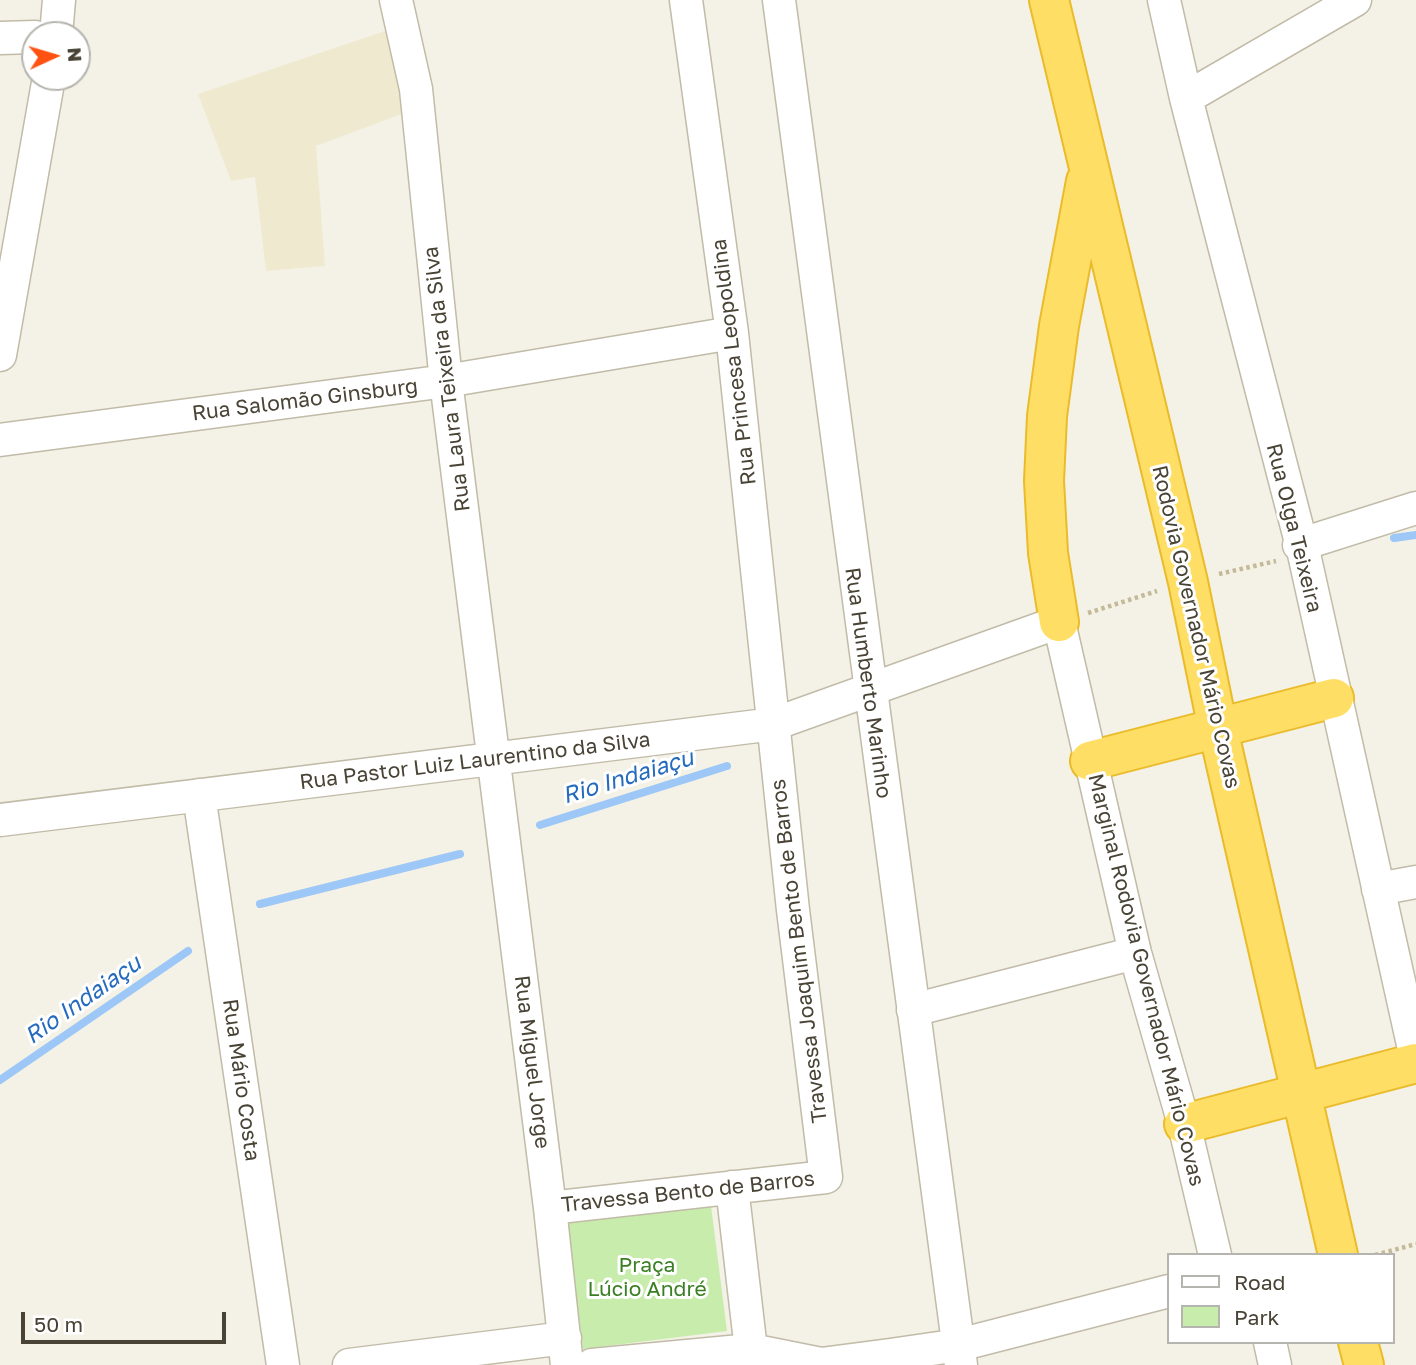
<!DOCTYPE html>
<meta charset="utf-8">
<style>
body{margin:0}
#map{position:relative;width:1416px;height:1365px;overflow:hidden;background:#f4f2e6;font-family:"Golos Text",sans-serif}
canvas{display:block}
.legend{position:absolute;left:1167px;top:1253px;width:228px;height:91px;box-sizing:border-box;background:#fff;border:2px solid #b6b4ae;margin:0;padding:9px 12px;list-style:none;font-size:21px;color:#484335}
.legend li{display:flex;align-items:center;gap:14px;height:35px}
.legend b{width:35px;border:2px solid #b6b4ae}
.north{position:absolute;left:21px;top:21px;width:70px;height:70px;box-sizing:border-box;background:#fff;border:2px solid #b6b4ae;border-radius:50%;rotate:86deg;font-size:19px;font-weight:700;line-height:28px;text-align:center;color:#484335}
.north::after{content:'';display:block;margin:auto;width:24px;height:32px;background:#ff5212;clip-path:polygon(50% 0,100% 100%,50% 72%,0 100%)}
.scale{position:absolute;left:21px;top:1312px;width:205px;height:32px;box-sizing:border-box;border:4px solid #484335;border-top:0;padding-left:9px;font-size:21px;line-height:24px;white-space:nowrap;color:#484335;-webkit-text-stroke:5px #fff;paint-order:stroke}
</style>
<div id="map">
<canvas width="1416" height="1365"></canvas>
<ul class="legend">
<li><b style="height:9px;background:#fff"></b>Road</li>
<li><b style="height:19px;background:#c7ecab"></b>Park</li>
</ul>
<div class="north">N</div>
<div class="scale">50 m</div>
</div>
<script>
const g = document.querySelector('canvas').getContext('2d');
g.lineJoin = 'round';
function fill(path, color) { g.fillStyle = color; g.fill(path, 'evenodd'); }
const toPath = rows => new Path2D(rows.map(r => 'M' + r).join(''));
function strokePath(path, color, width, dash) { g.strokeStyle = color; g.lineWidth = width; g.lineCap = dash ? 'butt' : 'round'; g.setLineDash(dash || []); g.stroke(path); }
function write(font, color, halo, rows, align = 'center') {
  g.font = font + ' "Golos Text",sans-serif'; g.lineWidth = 6; g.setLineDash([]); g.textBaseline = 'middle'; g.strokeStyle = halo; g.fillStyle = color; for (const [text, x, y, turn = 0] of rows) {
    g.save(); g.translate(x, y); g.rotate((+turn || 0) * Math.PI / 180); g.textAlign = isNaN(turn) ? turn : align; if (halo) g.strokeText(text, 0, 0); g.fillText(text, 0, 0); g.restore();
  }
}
fill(toPath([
 [388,30,404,113,316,146,325,266,266,271,255,177,231,181,198,94]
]), '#efeacf');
fill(toPath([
 [711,1206,727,1331,583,1349,567,1223]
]), '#c7ecab');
strokePath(toPath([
 [1394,538,1416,535],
 [540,825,727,766],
 [260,904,460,854],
 [0,1080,188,951]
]), '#9dc7f6', 8);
const minor = toPath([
 [396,0,416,89,446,381,550,1208,567,1365],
 [779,0,961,1365],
 [1164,0,1186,98,1304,554,1416,1058],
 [56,35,59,0],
 [0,38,35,37],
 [1186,98,1355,0],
 [0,355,49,77],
 [0,440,446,381,732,333],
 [1299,545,1416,508],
 [199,795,283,1365],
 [0,820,774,724,1059,622,1135,953,1184,1124,1215,1255],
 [1378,889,1416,882],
 [913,1010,1135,953],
 [732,1187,751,1350],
 [550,1208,826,1177,793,910,732,333,686,0],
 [1270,1342,1275,1365],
 [349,1365,565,1338],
 [592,1365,751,1350,821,1364,890,1355,959,1345,1169,1291]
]);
const highway = toPath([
 [1049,0,1188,582,1218,729,1338,1255],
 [1059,622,1048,553,1044,481,1047,416,1059,326,1086,181],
 [1090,761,1334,698],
 [1184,1124,1416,1063],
 [1358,1342,1364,1365]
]);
strokePath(minor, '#c1bba8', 35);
strokePath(highway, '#eabb2a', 42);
strokePath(toPath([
 [1219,574,1276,561],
 [1088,613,1157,591],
 [1375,1255,1416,1244]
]), '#c4b998', 4.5, [3.5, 3.5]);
strokePath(minor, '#fff', 32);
strokePath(highway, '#ffde66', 38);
write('21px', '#484335', '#fff', [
 ["Rua Princesa Leopoldina",734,362,-97],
 ["Rua Laura Teixeira da Silva",447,379,-97],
 ["Rua Salomão Ginsburg",305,400,-7],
 ["Rua Olga Teixeira",1294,528,76],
 ["Rodovia Governador Mário Covas",1196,627,77],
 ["Rua Humberto Marinho",868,683,82],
 ["Rua Pastor Luiz Laurentino da Silva",475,761,-7],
 ["Travessa Joaquim Bento de Barros",799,951,-97],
 ["Marginal Rodovia Governador Mário Covas",1146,980,76],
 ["Rua Miguel Jorge",532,1062,83],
 ["Rua Mário Costa",241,1080,82],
 ["Travessa Bento de Barros",688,1192,-6]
]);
write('21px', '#3a7f23', '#fff', [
 ["Praça",647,1265],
 ["Lúcio André",647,1289]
]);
write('italic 23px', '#246abd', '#fff', [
 ["Rio Indaiaçu",628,777,-17],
 ["Rio Indaiaçu",83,1000,-35]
]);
</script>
